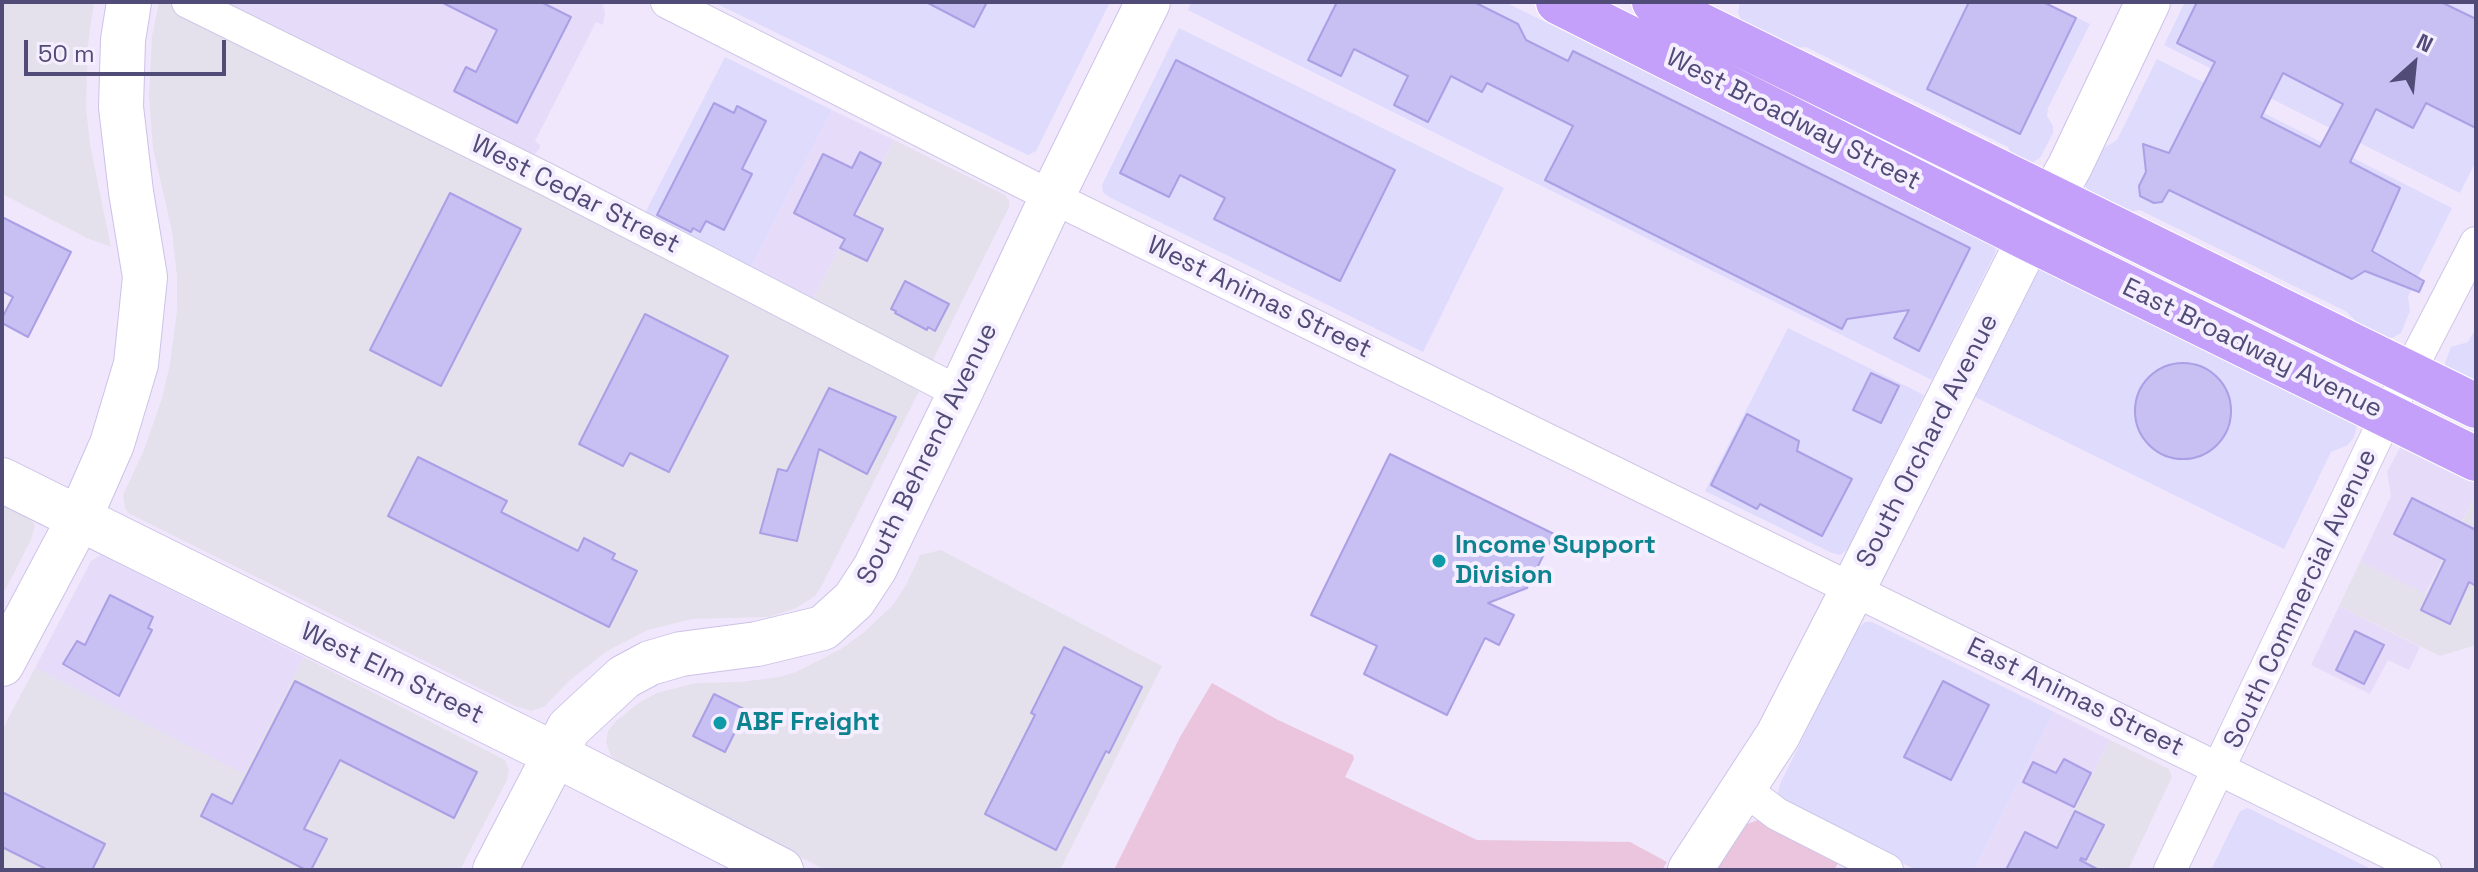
<!DOCTYPE html>
<style>
body{margin:0}
#map{position:relative;width:2478px;height:872px;overflow:hidden;background:#f0e7fc;font-family:"Space Grotesk",sans-serif}
canvas{display:block}
.frame{position:absolute;inset:0;border:4px solid #514b77;pointer-events:none}
.north{position:absolute;left:2374px;top:24px;width:80px;height:80px;-webkit-text-stroke:6px #f4eeff;paint-order:stroke;rotate:27deg;font-size:22px;font-weight:700;line-height:32px;text-align:center;color:#514b77}
.north::after{content:'';display:block;margin:auto;width:28px;height:36px;background:#514b77;clip-path:polygon(50% 0,100% 100%,50% 72%,0 100%)}
.scale{position:absolute;left:24px;top:40px;width:202px;height:36px;box-sizing:border-box;border:4px solid #514b77;border-top:0;padding-left:10px;font-size:24px;line-height:28px;white-space:nowrap;color:#514b77;-webkit-text-stroke:6px #f4eeff;paint-order:stroke}
</style>
<div id="map">
<canvas width="2478" height="872"></canvas>
<div class="frame"></div>
<div class="north">N</div>
<div class="scale">50 m</div>
</div>
<script>
const g = document.querySelector('canvas').getContext('2d');
g.lineJoin = 'round';
function fill(path, color) { g.fillStyle = color; g.fill(path, 'evenodd'); }
const toPath = rows => new Path2D(rows.map(r => 'M' + r).join(''));
function strokePath(path, color, width, dash) { g.strokeStyle = color; g.lineWidth = width; g.lineCap = dash ? 'butt' : 'round'; g.setLineDash(dash || []); g.stroke(path); }
function write(font, color, halo, rows, align = 'center') {
  g.font = font + ' "Space Grotesk",sans-serif'; g.lineWidth = 8; g.setLineDash([]); g.textBaseline = 'middle'; g.strokeStyle = halo; g.fillStyle = color; for (const [text, x, y, turn = 0] of rows) {
    g.save(); g.translate(x, y); g.rotate((+turn || 0) * Math.PI / 180); g.textAlign = isNaN(turn) ? turn : align; if (halo) g.strokeText(text, 0, 0); g.fillText(text, 0, 0); g.restore();
  }
}
fill(toPath([
 [213,2,602,2,605,13,603,25,596,22,535,141,540,145,540,148,534,155],
 [832,110,894,140,812,302,749,270],
 [2401,446,2476,483,2476,494,2425,594,2360,562,2391,496,2387,472],
 [101,555,304,657,244,775,35,668,91,561],
 [2339,606,2420,647,2409,670,2388,660,2370,694,2311,665],
 [2054,712,2110,740,2043,870,1974,870]
]), '#e6dcf9');
fill(toPath([
 [713,2,1110,2,1036,151,1028,155],
 [1191,2,1505,2,1996,246,1995,253,1932,380,1188,10],
 [1740,2,2045,2,2090,24,2048,108,2047,116,2053,126,2053,133,2040,158,2029,164,2012,156,2008,147,1806,47,1795,48,1741,21,1738,12],
 [2185,2,2471,2,2476,5,2476,161,2460,193,2164,45],
 [1179,28,1504,188,1423,352,1109,197,1103,192,1102,185],
 [725,57,832,110,749,270,643,217],
 [2157,59,2452,208,2408,297,2410,311,2401,333,2390,339,2382,338,2361,327,2347,312,2140,210,2125,213,2086,190,2086,184,2104,148,2117,140],
 [2043,265,2358,421,2354,437,2348,445,2331,452,2284,549,1973,396,2034,271],
 [1788,328,1924,395,1848,549,1840,555,1832,553,1705,491],
 [2476,328,2476,390,2445,369,2445,363,2451,347,2468,342],
 [1865,622,1872,622,2054,712,1974,870,1916,870,1783,802,1777,796,1780,784,1856,630],
 [2248,808,2373,870,2211,870,2240,811]
]), '#dedbfd');
fill(toPath([
 [2,2,94,2,88,45,86,107,90,144,111,247,89,239,2,194],
 [159,2,165,2,922,385,820,589,815,596,796,608,769,617,692,619,648,630,607,651,569,681,544,707,531,711,515,706,128,513,125,508,123,495,144,450,162,398,170,364,177,311,177,277,172,231,153,148,149,97,152,36],
 [894,140,1005,195,1009,200,1009,207,932,362,812,302],
 [2476,494,2476,645,2440,656,2339,606,2360,562,2426,594],
 [2,503,28,517,35,525,31,540,2,596],
 [941,550,1162,666,1060,870,825,870,619,762,611,756,606,742,608,731,615,722,640,702,657,693,696,683,740,682,779,677,796,672,841,649,863,633,893,605,906,585,920,555],
 [304,657,505,760,509,770,507,780,460,870,2,870,2,730,35,668,244,774],
 [2110,740,2169,769,2172,777,2128,870,2043,870]
]), '#e4e1ed');
fill(toPath([
 [1212,683,1278,720,1353,755,1354,759,1345,777,1477,840,1630,842,1667,862,1662,870,1114,870,1180,737],
 [1758,820,1765,820,1840,860,1834,870,1716,870,1747,824]
]), '#eac5dd');
const building = toPath([
 [441,2,541,2,571,17,517,123,454,91,466,67,476,72,497,30,441,2],
 [926,2,987,2,974,27,926,2],
 [1337,2,1474,2,1518,24,1526,40,1568,61,1573,51,1970,248,1919,351,1894,338,1909,310,1847,319,1842,329,1545,180,1573,126,1487,83,1482,92,1451,76,1428,122,1394,105,1408,76,1354,49,1341,76,1308,60,1337,2],
 [1969,2,2043,2,2076,18,2020,134,1927,89,1969,2],
 [2197,2,2441,2,2476,19,2476,128,2426,103,2413,128,2376,109,2350,162,2400,188,2372,251,2424,281,2419,292,2365,271,2352,279,2169,190,2162,202,2154,203,2140,196,2139,186,2146,172,2143,144,2169,153,2215,62,2177,43,2197,2],
 [2283,73,2343,104,2320,147,2261,117,2283,73],
 [1176,60,1395,170,1340,281,1214,219,1225,198,1180,175,1169,197,1120,173,1176,60],
 [714,103,734,113,737,106,766,121,742,169,752,174,724,230,706,221,700,232,693,228,691,232,657,215,714,103],
 [860,152,881,163,854,215,883,229,867,261,840,248,845,239,794,213,823,154,852,168,860,152],
 [450,193,521,229,441,386,370,350,450,193],
 [2,217,71,252,28,337,2,323,2,318,13,297,2,291,2,217],
 [905,281,949,304,935,331,928,327,927,330,895,313,896,311,891,309,905,281],
 [645,314,728,356,669,472,630,453,623,466,579,444,645,314],
 '2135 411a48 48 0 1 1 96 0a48 48 0 1 1-96 0Z',
 [1871,373,1899,386,1881,423,1853,410,1871,373],
 [829,388,896,417,867,474,819,449,797,541,760,533,778,469,787,471,829,388],
 [1747,414,1799,441,1797,451,1852,479,1822,536,1760,504,1757,509,1711,485,1747,414],
 [1390,454,1554,534,1527,588,1488,603,1514,615,1499,645,1485,638,1447,715,1364,674,1377,646,1311,615,1390,454],
 [418,457,507,501,501,512,578,551,584,538,615,554,612,559,637,571,609,627,388,516,418,457],
 [2412,498,2476,530,2476,586,2469,582,2450,624,2421,610,2445,560,2394,534,2412,498],
 [110,595,153,617,148,628,152,630,119,696,63,664,77,641,85,645,110,595],
 [2355,631,2384,645,2364,684,2336,670,2355,631],
 [1064,647,1142,687,1109,753,1106,751,1056,850,985,814,1035,715,1031,713,1064,647],
 [295,681,477,772,454,818,340,760,304,829,327,839,311,870,306,870,201,816,212,794,232,804,295,681],
 [1943,681,1989,705,1951,780,1904,757,1943,681],
 [714,694,746,710,725,752,693,736,714,694],
 [2064,759,2091,773,2074,807,2023,782,2033,762,2056,773,2064,759],
 [2,792,105,844,92,870,48,870,2,847,2,792],
 [2075,811,2104,825,2086,860,2081,858,2080,860,2099,870,2006,870,2025,832,2057,848,2075,811]
]);
fill(building, '#c8bff2');
strokePath(building, '#ab9fe5', 2);
const street = toPath([
 [188,2,546,179,960,393],
 [667,2,1052,197,2425,870],
 [1744,789,1777,814,1887,870],
 [2170,870,2387,415,2476,243]
]);
const secondary = toPath([
 [2,480,556,755,781,870],
 [2,664,79,519,112,444,136,364,145,277,131,192,121,107,123,40,129,2],
 [495,870,569,728,624,677,650,663,681,654,757,644,823,628,854,600,875,568,960,393,1052,197,1148,2],
 [1690,870,1778,735,1853,589,2029,239,2070,166,2148,2]
]);
const primary = toPath([
 [1558,2,2029,239,2476,459],
 [1654,2,2476,406]
]);
strokePath(street, '#cfc7e6', 34);
strokePath(secondary, '#ccc2e8', 46);
strokePath(primary, '#fff', 46);
strokePath(street, '#fff', 32);
strokePath(secondary, '#fff', 44);
strokePath(primary, '#c5a0fa', 44);
for (const [x, y, r, color] of [
 [1439,561,8,"#0f9aa8"],
 [720,723,8,"#0f9aa8"]
]) { const dot = new Path2D(); dot.arc(x, y, r, 0, 2 * Math.PI); g.fillStyle = color; g.fill(dot); strokePath(dot, '#f4eeff', 3); }
write('26px', '#514b77', '#f4eeff', [
 ["West Broadway Street",1793,120,27],
 ["West Cedar Street",575,195,27],
 ["West Animas Street",1259,298,26],
 ["East Broadway Avenue",2252,349,26],
 ["South Orchard Avenue",1928,441,-63],
 ["South Behrend Avenue",928,454,-64],
 ["South Commercial Avenue",2301,599,-65],
 ["West Elm Street",392,674,26],
 ["East Animas Street",2075,698,26]
]);
write('bold 26px', '#0d838f', '#f4eeff', [
 ["Income Support",1455,546],
 ["Division",1455,576],
 ["ABF Freight",736,723]
], 'left');
</script>
